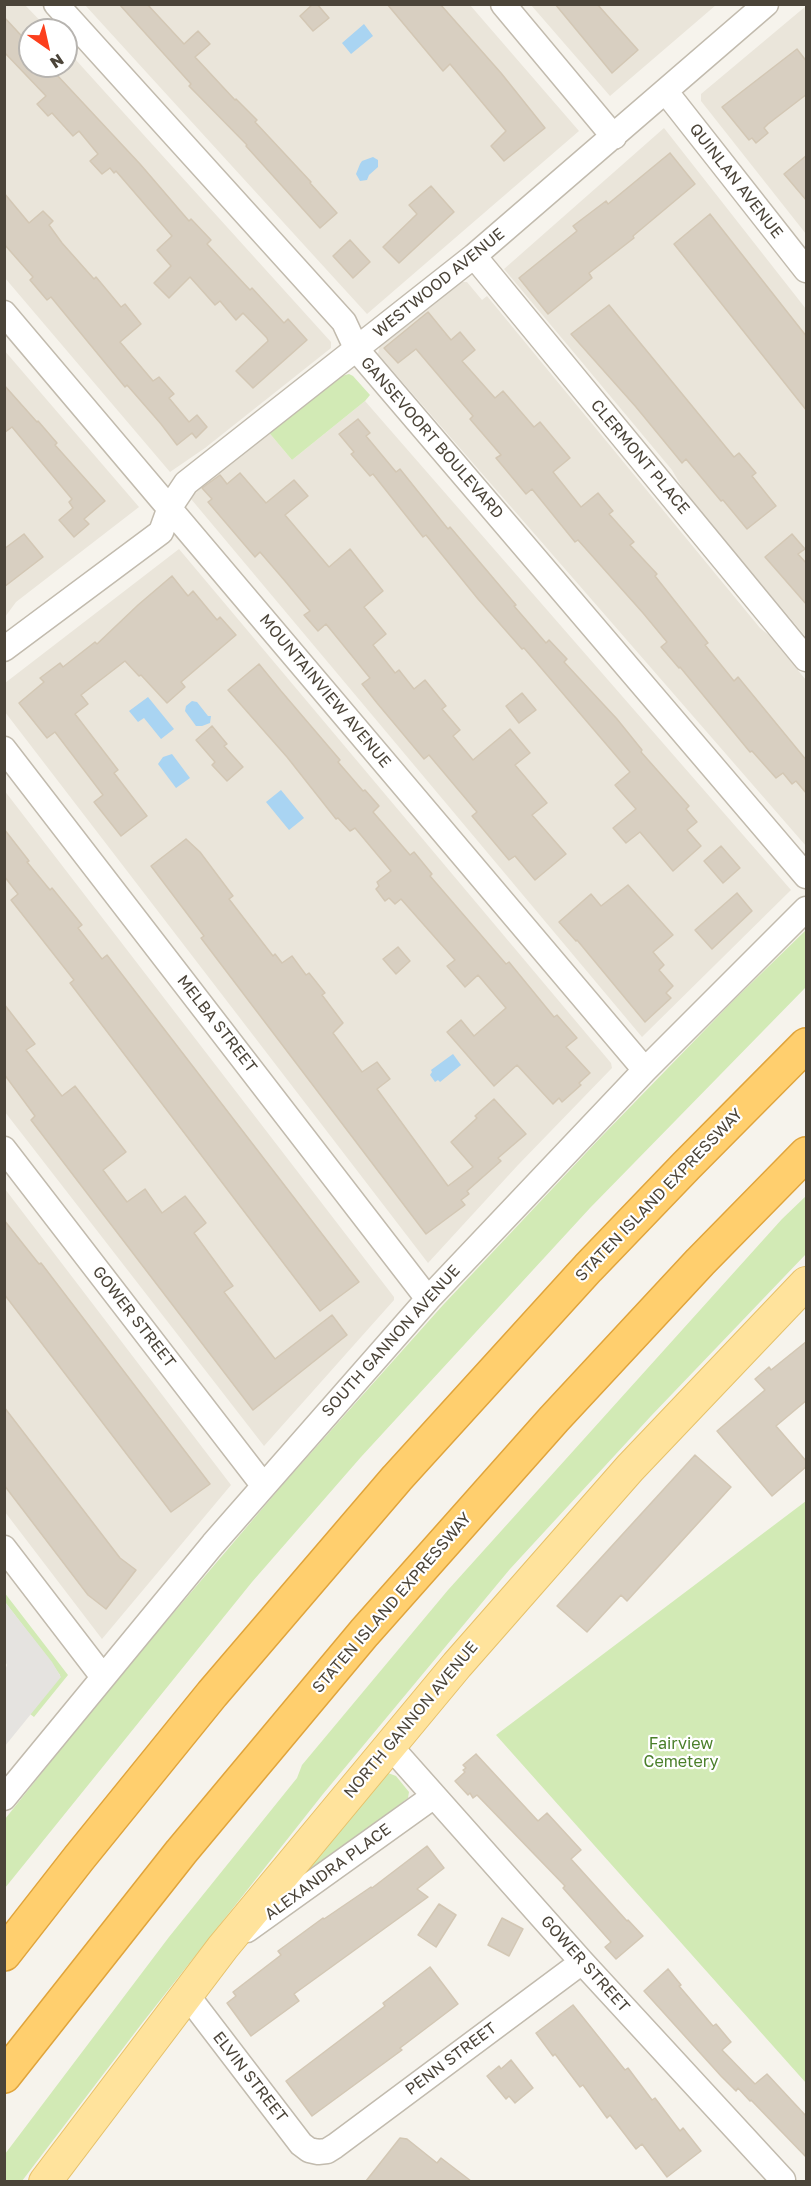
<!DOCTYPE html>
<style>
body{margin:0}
#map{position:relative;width:811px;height:2186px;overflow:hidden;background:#f6f3ec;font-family:"Golos Text",sans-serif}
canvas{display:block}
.frame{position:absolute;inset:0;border:6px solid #4b4439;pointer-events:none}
.north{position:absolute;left:18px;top:18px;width:60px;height:60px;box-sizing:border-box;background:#fff;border:2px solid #b7b4b0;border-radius:50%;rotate:146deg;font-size:16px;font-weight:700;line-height:24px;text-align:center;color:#4b4439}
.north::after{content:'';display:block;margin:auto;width:21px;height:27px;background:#fc3f1d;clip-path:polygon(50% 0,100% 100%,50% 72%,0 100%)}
</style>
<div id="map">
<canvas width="811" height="2186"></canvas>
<div class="frame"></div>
<div class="north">N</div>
</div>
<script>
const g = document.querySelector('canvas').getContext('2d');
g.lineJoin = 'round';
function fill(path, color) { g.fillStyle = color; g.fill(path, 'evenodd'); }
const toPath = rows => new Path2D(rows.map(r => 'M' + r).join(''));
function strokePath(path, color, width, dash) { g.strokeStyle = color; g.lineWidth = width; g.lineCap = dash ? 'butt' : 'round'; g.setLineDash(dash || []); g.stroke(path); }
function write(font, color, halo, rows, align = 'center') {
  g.font = font + ' "Golos Text",sans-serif'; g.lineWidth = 4.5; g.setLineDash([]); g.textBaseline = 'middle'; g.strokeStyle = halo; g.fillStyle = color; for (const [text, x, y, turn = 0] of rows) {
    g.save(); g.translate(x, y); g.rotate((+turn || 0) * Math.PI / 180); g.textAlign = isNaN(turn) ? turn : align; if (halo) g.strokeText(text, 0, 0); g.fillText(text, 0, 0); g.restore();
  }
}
fill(toPath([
 [4,5,25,5,49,30,30,30,30,66,66,66,66,49,331,342,331,348,205,448,170,472,5,278],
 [85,5,470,5,579,131,367,314],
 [531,5,716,5,610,96],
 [806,6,806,234,701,101,701,94],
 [664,128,806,309,806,637,686,494,672,470,504,269],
 [459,282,467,282,482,300,487,296,760,628,770,636,806,680,806,846,378,354,380,345],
 [4,350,139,507,16,602,5,617],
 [365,401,791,890,642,1037,186,493,266,429,292,460],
 [179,549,611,1063,612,1068,518,1165,428,1263,5,712,5,683],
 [4,790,394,1297,394,1300,264,1446,5,1112],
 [5,1189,231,1485,102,1639,5,1512]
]), '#eae5da');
fill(toPath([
 [349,374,353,376,370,395,365,401,292,460,266,429,338,377],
 [806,930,806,987,590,1208,361,1457,252,1582,5,1888,5,1819,107,1691,285,1482,443,1305,600,1138,733,1001],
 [806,1196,806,1254,651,1416,510,1569,323,1794,143,2022,22,2181,5,2181,5,2154,169,1937,297,1778,302,1765,448,1590,782,1219],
 [806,1501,806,2083,496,1735],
 [4,1592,68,1675,34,1717,30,1714,60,1675,5,1602],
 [384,1773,388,1773,396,1776,409,1792,408,1798,298,1883,291,1883]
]), '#d2eab5');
fill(toPath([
 [5,1602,52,1662,61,1677,5,1746,4,1673,7,1665,4,1659]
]), '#e5e3e0');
fill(toPath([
 [364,24,373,36,351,54,342,43],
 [373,157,378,160,378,167,369,175,367,180,360,181,356,174,360,164,362,161],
 [148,697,174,729,161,739,144,718,138,722,129,711],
 [192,701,197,702,208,716,211,716,210,723,202,726,196,726,185,711,186,706],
 [172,754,190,778,176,788,158,764,163,757],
 [281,790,304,818,289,830,266,802],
 [453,1054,461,1065,440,1082,438,1080,435,1082,430,1075,432,1072,431,1070]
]), '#a9d4f2');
const building = toPath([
 [119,4,147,4,184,44,198,31,210,44,195,57,235,100,236,99,257,120,255,122,311,182,310,183,337,213,320,228,246,146,247,145,189,86,191,84,119,4],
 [313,4,317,4,329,18,313,31,300,16,313,4],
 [387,4,440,4,501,73,545,128,504,161,491,146,506,131,450,64,443,71,387,4],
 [555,4,597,4,638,50,612,73,555,4],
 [4,17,30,45,30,66,66,66,56,74,140,164,189,221,191,219,211,240,207,244,250,290,252,288,284,323,288,319,307,340,253,388,236,371,268,341,267,338,243,313,236,320,220,301,215,305,190,277,169,298,154,283,171,266,157,250,172,236,116,171,114,173,110,168,102,174,90,161,98,154,79,131,73,136,52,113,48,116,37,104,46,96,4,52,4,17],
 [797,49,807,62,807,94,768,124,764,128,768,133,756,143,752,138,749,140,722,107,797,49],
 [670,153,695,184,633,236,634,238,589,273,592,278,548,314,519,278,577,231,573,226,606,201,608,204,670,153],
 [807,155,807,201,784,174,807,155],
 [431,186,454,212,399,263,383,247,417,214,409,205,431,186],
 [4,193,29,223,43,211,53,221,49,225,62,243,94,279,96,277,121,307,125,304,141,324,120,342,153,381,159,377,174,394,169,398,189,422,197,415,207,427,196,438,192,433,177,445,161,424,127,385,125,387,51,297,47,300,30,280,33,277,4,244,4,193],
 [710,214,807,337,807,411,674,244,710,214],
 [350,240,370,262,353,278,333,256,350,240],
 [609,305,734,457,739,453,756,473,752,476,776,506,747,529,723,500,721,501,686,459,682,463,636,407,571,334,609,305],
 [428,312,451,340,460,332,475,350,462,361,495,398,503,391,534,427,540,422,570,458,553,472,581,507,598,493,613,511,609,514,634,542,630,545,657,574,655,576,708,643,705,645,734,681,738,677,807,761,807,794,796,781,792,784,783,773,776,778,752,751,750,752,680,667,679,668,661,647,667,642,643,613,578,540,575,542,532,489,526,494,496,458,501,455,470,419,473,416,416,349,398,363,384,348,428,312],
 [4,385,37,422,38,421,57,443,55,445,105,501,84,519,89,524,74,537,59,520,73,508,69,502,72,499,12,427,4,433,4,385],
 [358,419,370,433,366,436,396,472,400,469,448,529,450,527,516,605,514,606,546,643,549,640,567,659,564,662,617,719,642,750,641,752,689,806,686,809,697,822,687,830,701,846,673,871,640,832,626,843,613,828,636,809,615,785,630,772,524,648,522,649,478,599,426,535,423,537,373,474,370,476,351,454,354,452,339,434,358,419],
 [240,473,266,503,294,480,308,496,285,515,329,567,350,549,383,591,364,607,386,634,373,645,395,673,399,670,414,689,425,680,446,706,442,709,460,730,453,736,473,760,510,729,530,753,515,765,547,803,532,815,566,854,535,880,515,856,509,860,472,816,477,812,429,755,424,759,377,703,362,684,370,678,326,624,318,631,304,615,310,611,285,581,260,552,255,557,208,502,212,499,202,488,220,475,227,484,240,473],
 [24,534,43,557,4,587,4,549,24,534],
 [792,534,805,549,798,554,807,564,807,605,765,557,792,534],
 [172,576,188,596,193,591,217,620,220,617,236,635,181,682,185,687,167,703,141,675,139,676,125,661,81,695,88,704,75,714,118,770,114,773,147,816,121,836,94,802,103,795,55,732,47,738,19,703,44,682,40,678,60,663,63,667,95,642,97,644,138,605,172,576],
 [259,664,281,691,340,760,338,762,363,791,365,790,379,806,373,812,410,855,414,852,432,874,430,876,506,964,509,962,554,1017,557,1015,577,1038,566,1047,590,1073,579,1083,581,1085,562,1102,559,1098,553,1104,517,1065,494,1086,447,1032,461,1020,474,1036,506,1008,478,975,465,987,447,966,455,960,401,899,395,904,389,898,385,901,376,889,379,886,377,882,391,871,355,828,350,831,338,818,336,819,287,757,228,690,259,664],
 [522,693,536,710,519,723,506,706,522,693],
 [212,726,227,744,224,746,243,767,227,781,212,765,215,762,196,740,212,726],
 [4,829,29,861,27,862,50,890,52,888,82,925,78,928,102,959,107,955,359,1282,320,1311,70,983,74,980,11,900,18,894,4,876,4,829],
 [186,839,200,852,233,896,229,899,273,956,275,954,282,963,292,956,306,975,309,973,325,993,322,995,343,1023,333,1033,362,1072,377,1062,390,1079,377,1089,448,1186,473,1167,451,1142,477,1118,475,1116,494,1099,526,1134,498,1158,501,1161,467,1191,469,1194,461,1200,465,1205,426,1234,201,938,204,936,151,866,186,839],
 [721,846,740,868,723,883,704,861,721,846],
 [628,885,673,935,653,952,664,965,659,970,673,986,666,993,671,998,645,1022,577,940,576,941,559,922,591,894,601,906,628,885],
 [737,893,752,911,712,949,695,930,737,893],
 [398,947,410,961,396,974,383,959,398,947],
 [4,1004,35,1044,26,1050,62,1096,75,1086,126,1152,103,1170,127,1202,145,1189,162,1213,185,1196,206,1223,194,1233,233,1286,224,1292,275,1359,332,1315,347,1335,253,1410,31,1120,35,1116,4,1074,4,1004],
 [4,1220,39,1264,41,1263,210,1484,171,1512,4,1294,4,1220],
 [807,1341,807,1400,776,1426,807,1462,807,1466,772,1496,717,1431,765,1390,755,1379,769,1367,771,1370,807,1341],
 [4,1407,120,1558,136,1570,106,1609,88,1595,4,1485,4,1407],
 [695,1455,731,1487,627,1601,621,1595,587,1632,557,1606,695,1455],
 [476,1754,538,1821,547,1813,581,1850,571,1859,627,1921,628,1920,643,1936,616,1959,605,1947,611,1942,563,1888,565,1886,477,1795,473,1798,470,1793,468,1795,455,1781,465,1772,463,1770,466,1768,463,1765,476,1754],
 [427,1846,444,1868,417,1889,428,1897,294,1994,299,2001,251,2036,227,2003,236,1996,233,1992,281,1955,278,1951,323,1918,324,1919,371,1887,372,1888,427,1846],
 [439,1904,456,1915,436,1947,418,1935,439,1904],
 [502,1918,523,1929,509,1956,488,1945,502,1918],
 [430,1967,458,2004,400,2048,402,2050,312,2116,286,2081,385,2006,383,2003,430,1967],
 [668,1969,681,1985,679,1986,713,2026,716,2024,731,2042,722,2050,755,2084,767,2074,807,2117,807,2158,751,2100,750,2101,738,2088,736,2091,721,2076,644,1991,668,1969],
 [573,2005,625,2070,628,2068,652,2100,655,2098,680,2131,683,2128,701,2151,667,2177,642,2144,636,2149,610,2115,607,2118,583,2085,580,2087,555,2054,553,2056,536,2033,573,2005],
 [511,2060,533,2088,515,2103,509,2096,506,2099,487,2076,499,2066,501,2069,511,2060],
 [400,2138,407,2139,437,2163,441,2158,471,2181,366,2181,400,2138]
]);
fill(building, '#d8cfc1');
strokePath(building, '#d3c7b4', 1.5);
const minor = toPath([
 [56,4,344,322,357,350,806,876],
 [503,4,614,137],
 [666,92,806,270],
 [474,256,806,659],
 [4,313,645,1070],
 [4,649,161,532,170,507,186,483,474,256,766,4],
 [4,749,428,1299],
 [4,1149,263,1485],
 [4,1548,103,1677],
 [389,1745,582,1962,783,2180],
 [4,1798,213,1544,428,1299,645,1070,806,909],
 [247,1930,434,1796],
 [187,1995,301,2144,309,2150,318,2152,327,2151,335,2146,582,1962]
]);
const major = toPath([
 [45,2182,223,1947,457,1665,630,1468,806,1283]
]);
const highway = toPath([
 [4,1954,79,1858,212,1694,397,1478,588,1268,686,1166,806,1045],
 [4,2076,181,1852,364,1633,554,1419,700,1262,806,1154]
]);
strokePath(minor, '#c2bbae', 27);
strokePath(major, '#e6c16a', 34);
strokePath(highway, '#e0a43c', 36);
strokePath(minor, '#fff', 24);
strokePath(major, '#ffe39c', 32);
strokePath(highway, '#ffcf6e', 33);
write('16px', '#4b4439', '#fff', [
 ["QUINLAN AVENUE",736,181,52],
 ["WESTWOOD AVENUE",439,283,-39],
 ["GANSEVOORT BOULEVARD",432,438,49],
 ["CLERMONT PLACE",640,457,50],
 ["MOUNTAINVIEW AVENUE",325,691,50],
 ["MELBA STREET",217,1024,52],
 ["STATEN ISLAND EXPRESSWAY",659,1195,-46],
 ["GOWER STREET",134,1317,52],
 ["SOUTH GANNON AVENUE",391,1341,-48],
 ["STATEN ISLAND EXPRESSWAY",392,1603,-49],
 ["NORTH GANNON AVENUE",411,1720,-50],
 ["ALEXANDRA PLACE",328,1872,-36],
 ["GOWER STREET",585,1964,48],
 ["PENN STREET",451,2059,-37],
 ["ELVIN STREET",250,2077,52]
]);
write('16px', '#4a7f2a', '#fff', [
 ["Fairview",681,1744],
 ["Cemetery",681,1762]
]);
</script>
